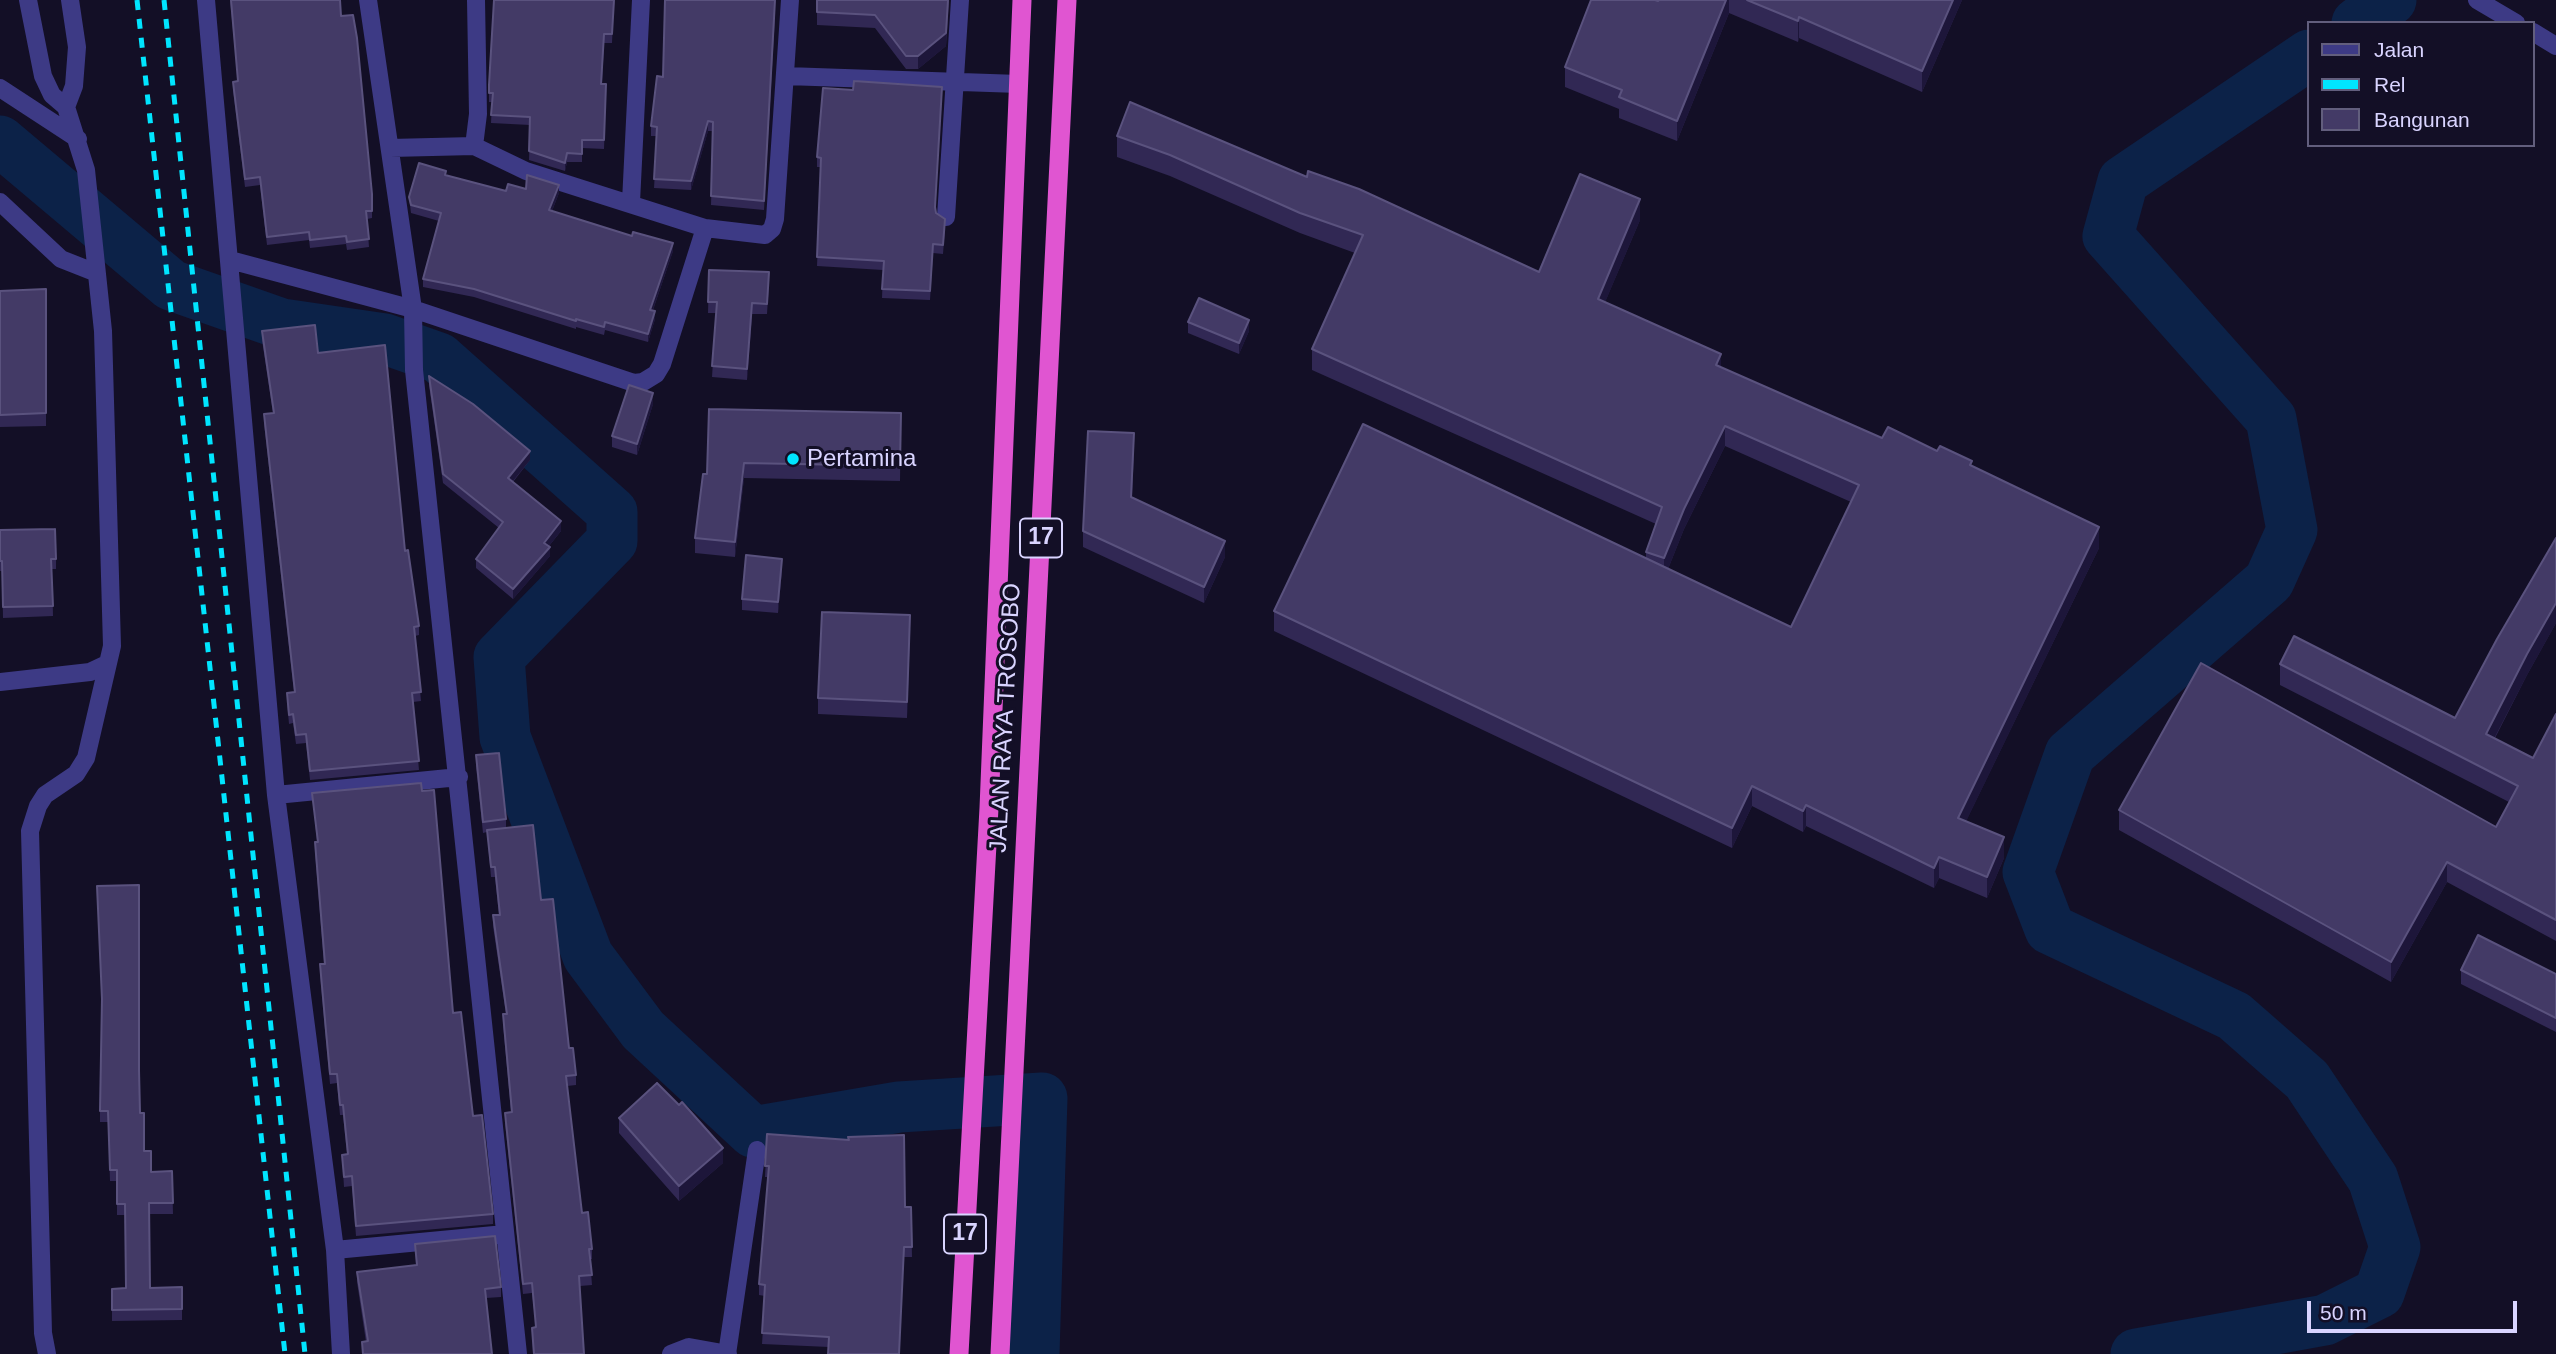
<!DOCTYPE html>
<style>
body{margin:0}
#map{position:relative;width:2556px;height:1354px;overflow:hidden;background:#130f26;font-family:Helvetica,sans-serif}
canvas{display:block}
.legend{position:absolute;left:2307px;top:21px;width:228px;height:126px;box-sizing:border-box;background:#130f26;border:2px solid #625e7d;margin:0;padding:9px 12px;list-style:none;font-size:21px;color:#d9d4ff}
.legend li{display:flex;align-items:center;gap:14px;height:35px}
.legend b{width:35px;border:2px solid #625e7d}
.scale{position:absolute;left:2307px;top:1301px;width:210px;height:32px;box-sizing:border-box;border:4px solid #d9d4ff;border-top:0;padding-left:9px;font-size:21px;line-height:24px;white-space:nowrap;color:#d9d4ff;-webkit-text-stroke:5px #130f26;paint-order:stroke}
</style>
<div id="map">
<canvas width="2556" height="1354"></canvas>
<ul class="legend">
<li><b style="height:9px;background:#3d3a85"></b>Jalan</li>
<li><b style="height:9px;background:#00e5ff"></b>Rel</li>
<li><b style="height:19px;background:#433a66"></b>Bangunan</li>
</ul>
<div class="scale">50 m</div>
</div>
<script>
const g = document.querySelector('canvas').getContext('2d');
g.lineJoin = 'round';
const toPath = rows => new Path2D(rows.map(r => 'M' + r).join(''));
function strokePath(path, color, width, dash) { g.strokeStyle = color; g.lineWidth = width; g.lineCap = dash ? 'butt' : 'round'; g.setLineDash(dash || []); g.stroke(path); }
function fill(path, color) { g.fillStyle = color; g.fill(path, 'evenodd'); }
function write(font, color, halo, rows, align = 'center') {
  g.font = font + ' Helvetica,sans-serif'; g.lineWidth = 6; g.setLineDash([]); g.textBaseline = 'middle'; g.strokeStyle = halo; g.fillStyle = color; for (const [text, x, y, turn = 0] of rows) {
    g.save(); g.translate(x, y); g.rotate((+turn || 0) * Math.PI / 180); g.textAlign = isNaN(turn) ? turn : align; if (halo) g.strokeText(text, 0, 0); g.fillText(text, 0, 0); g.restore();
  }
}
strokePath(toPath([
 [2357,23,2391,0],
 [0,141,171,285,282,324,385,339,439,358,612,512,612,541,499,657,505,737,588,956,643,1030,753,1132,899,1107,1042,1098,1034,1354],
 [2136,1354,2325,1320,2379,1293,2395,1247,2373,1179,2307,1080,2234,1016,2050,929,2028,872,2070,754,2269,581,2292,530,2271,419,2108,236,2123,181,2309,55]
]), '#0c2248', 51);
strokePath(toPath([
 [28,0,43,76,52,95,66,107,74,86,77,47,70,0],
 [206,0,276,795,335,1250,341,1354],
 [368,0,413,309,414,370,518,1354],
 [2477,0,2516,23],
 [2533,32,2556,46],
 [786,76,1019,84],
 [0,88,78,139],
 [474,146,478,114,476,0],
 [390,148,474,146,526,171,705,228,765,235,772,229,775,219,790,0],
 [0,202,61,259,94,272],
 [631,202,641,0],
 [946,217,960,0],
 [230,260,413,309,634,383,643,382,656,374,662,364,705,228],
 [0,682,90,672,107,664],
 [276,795,459,777],
 [335,1250,505,1234],
 [47,1354,43,1333,30,831,38,806,45,795,76,774,86,758,112,646,103,331,86,170,66,107],
 [671,1354,689,1347,728,1354],
 [727,1354,757,1150]
]), '#3d3a85', 18);
strokePath(toPath([
 [959,1354,989,808,1022,0],
 [1000,1354,1067,0]
]), '#e055d1', 19);
strokePath(toPath([
 [137,0,285,1354],
 [164,0,305,1354]
]), '#00e5ff', 5, [10, 9]);
fill(toPath([
 [230,0,340,0,341,16,372,194,372,218,367,219,369,247,347,250,346,244,310,248,309,240,267,245,260,185,245,187,233,90,233,82,238,81],
 [614,0,612,43,604,43,602,84,606,92,604,149,582,148,582,162,567,162,565,171,529,160,530,125,491,123,492,102,489,102,489,85],
 [817,0,949,0,946,46,918,69,906,69,875,28,817,25],
 [1659,0,1962,0,1922,92,1799,38,1798,42,1729,13,1677,141,1619,118,1619,109,1565,87,1565,67],
 [775,16,764,210,711,205,713,131,708,131,691,190,654,188,657,136,651,136,651,126,663,77],
 [942,96,935,209,936,213,945,228,943,254,933,253,930,300,882,298,883,270,817,266,821,167,817,167,817,157],
 [1117,136,1307,177,1539,272,1640,220,1605,302,1721,367,1882,438,1937,451,1972,466,2099,548,1966,821,2004,858,1987,898,1939,878,1934,888,1806,826,1803,832,1752,806,1732,848,1274,631,1274,611,1646,558,1646,552,1656,524,1312,370,1312,349,1355,253,1300,233,1170,176,1117,157],
 [1725,446,1851,502,1791,627,1668,569,1684,529],
 [446,175,506,191,526,189,559,193,552,211,673,251,653,310,655,319,648,342,605,330,604,335,576,327,576,329,474,297,423,287,423,279,439,221,411,213,409,197],
 [709,270,769,282,767,314,752,314,747,380,712,377,716,313,708,313],
 [46,289,46,426,0,427,0,291],
 [1188,322,1249,331,1239,354,1188,333],
 [262,331,318,353,405,551,419,626,419,635,415,636,421,701,413,702,419,770,310,780,306,743,296,744,293,723,289,724,287,702,287,693,294,692,264,423,264,414,273,413,262,340],
 [429,376,530,460,513,482,561,531,549,546,550,556,513,599,476,568,476,559,499,528,443,483,429,385],
 [653,404,637,455,612,447,612,436],
 [901,413,900,481,744,478,735,557,695,553,695,538,707,474],
 [1134,449,1132,498,1225,557,1204,603,1083,547,1083,531],
 [0,530,56,559,56,569,52,569,53,616,3,618,2,571,0,571],
 [2556,538,2556,623,2527,675,2495,738,2533,758,2556,714,2556,941,2447,882,2391,982,2119,830,2119,810,2496,827,2509,802,2280,685,2280,664,2455,718],
 [782,570,778,613,742,610,742,599],
 [910,631,907,718,818,714,818,698],
 [476,755,506,819,506,828,541,900,569,1048,576,1075,576,1085,567,1086,582,1213,592,1249,592,1259,590,1259,592,1285,580,1286,584,1354,533,1354,532,1328,536,1327,532,1293,523,1294,505,1123,505,1113,511,1112,503,1024,503,1014,506,1014,493,926,493,915,499,915,495,877,491,877,487,832,483,833,476,766],
 [312,793,453,1013,493,1214,493,1224,356,1236,352,1186,344,1187,342,1155,347,1154,343,1115,340,1115,337,1083,330,1084,326,1041,320,974,320,964,324,964,315,852,315,842,317,842],
 [2461,970,2556,974,2556,1032,2461,984],
 [139,1071,140,1113,144,1151,151,1172,172,1171,173,1214,149,1214,150,1288,182,1287,182,1320,112,1321,112,1289,126,1288,125,1215,117,1215,117,1181,110,1181,108,1122,100,1122,100,1111],
 [619,1118,723,1163,679,1201,619,1133],
 [767,1134,905,1207,911,1207,912,1257,904,1257,829,1347,762,1344,765,1296,759,1295,759,1284,768,1177,765,1177],
 [415,1244,501,1287,501,1297,486,1298,492,1354,362,1354,362,1342,366,1342,357,1282,357,1272,416,1265]
]), '#312854');
fill(toPath([
 [948,0,946,46,918,69,918,56],
 [1726,0,1729,0,1729,13,1677,141,1677,121],
 [1953,0,1962,0,1922,92,1922,71],
 [1799,17,1799,38,1798,42,1798,21],
 [708,121,708,131,691,190,691,181],
 [567,153,567,162,565,171,565,163],
 [559,185,559,193,549,218,549,210],
 [1640,199,1640,220,1598,319,1598,299],
 [673,243,673,251,650,318,650,310],
 [752,303,752,314,747,380,747,369],
 [655,311,655,319,648,342,648,334],
 [1249,320,1249,331,1239,354,1239,343],
 [1721,354,1721,374,1716,365],
 [653,393,653,404,637,455,637,444],
 [1725,426,1725,446,1684,529,1664,579,1664,558,1684,509],
 [530,451,530,460,508,487,508,478],
 [744,463,744,478,735,557,735,542],
 [561,521,561,531,544,552,544,543],
 [2099,527,2099,548,1958,838,1958,818],
 [1225,541,1225,557,1204,603,1204,587],
 [550,547,550,556,513,599,513,589],
 [782,559,782,570,778,613,778,602],
 [2556,603,2556,623,2527,675,2486,754,2486,734,2527,654],
 [910,615,910,631,907,718,907,702],
 [1752,786,1752,806,1732,848,1732,828],
 [1806,805,1806,826,1803,832,1803,811],
 [2004,837,2004,858,1987,898,1987,877],
 [1939,857,1939,878,1934,888,1934,868],
 [2447,862,2447,882,2391,982,2391,962],
 [723,1148,723,1163,679,1201,679,1186]
]), '#1d163a');
const building = toPath([
 [231,0,340,0,341,16,353,15,357,38,372,194,372,211,366,211,369,239,347,242,346,236,310,240,309,232,267,237,260,177,245,179,233,82,238,81,231,0],
 [494,0,614,0,612,34,604,34,601,84,606,84,604,140,582,140,582,154,567,153,565,163,529,151,530,117,491,115,493,93,489,93,489,85,494,0],
 [665,0,775,0,764,201,711,196,713,122,708,121,691,181,654,179,657,127,651,126,657,76,663,77,665,0],
 [817,0,948,0,946,33,918,56,906,56,875,15,817,12,817,0],
 [1591,0,1655,0,1658,1,1659,0,1726,0,1677,121,1619,97,1622,90,1565,67,1591,0],
 [1747,0,1953,0,1922,71,1799,17,1798,21,1747,0],
 [854,81,942,87,935,207,936,213,945,219,943,245,933,244,930,291,882,289,884,261,817,257,821,158,817,157,823,88,853,90,854,81],
 [1130,102,1307,177,1308,171,1359,189,1539,272,1580,174,1640,199,1598,299,1721,354,1716,365,1882,438,1888,427,1937,451,1940,446,1972,461,1970,465,2099,527,1958,818,2004,837,1987,877,1939,857,1934,868,1806,805,1803,811,1752,786,1732,828,1274,611,1363,424,1791,627,1859,485,1725,426,1684,509,1664,558,1646,552,1662,507,1312,349,1363,235,1300,213,1170,155,1117,136,1130,102],
 [419,163,446,171,445,175,506,191,508,184,526,189,527,175,559,185,549,210,632,236,633,232,673,243,650,310,655,311,648,334,605,322,604,327,576,319,576,321,474,289,423,279,441,213,411,205,409,197,419,163],
 [709,270,769,272,767,304,752,303,747,369,712,366,717,302,708,302,709,270],
 [46,289,46,413,0,415,0,291,46,289],
 [1199,298,1249,320,1239,343,1188,322,1199,298],
 [315,325,318,353,385,345,405,551,408,550,419,626,414,627,421,692,412,693,419,761,310,771,306,734,296,735,293,714,289,715,287,693,295,692,264,414,274,413,262,331,315,325],
 [429,376,473,404,530,451,508,478,561,521,544,543,550,547,513,589,476,559,503,522,443,474,429,376],
 [629,385,653,393,637,444,612,436,629,385],
 [709,409,901,413,900,466,744,463,735,542,695,538,703,474,707,474,709,409],
 [1088,431,1134,433,1131,497,1225,541,1204,587,1083,531,1088,431],
 [55,529,56,559,51,559,53,606,3,607,2,561,0,561,0,530,55,529],
 [2556,538,2556,603,2527,654,2486,734,2533,758,2556,714,2556,920,2447,862,2391,962,2119,810,2201,663,2496,827,2518,786,2280,664,2294,636,2455,718,2497,639,2556,538],
 [746,555,782,559,778,602,742,599,746,555],
 [822,612,910,615,907,702,818,698,822,612],
 [499,753,506,819,483,822,476,755,499,753],
 [421,783,422,791,434,790,453,1013,461,1012,473,1116,482,1115,493,1214,356,1226,352,1176,344,1177,342,1155,348,1154,343,1105,340,1105,337,1074,330,1074,326,1031,320,964,325,964,315,842,318,842,312,793,421,783],
 [533,825,541,900,553,899,569,1048,573,1048,576,1075,566,1076,582,1213,588,1212,592,1249,589,1249,592,1275,579,1276,584,1354,534,1354,532,1328,536,1327,532,1283,523,1284,505,1113,512,1112,503,1014,507,1014,493,915,500,915,495,867,491,867,487,830,533,825],
 [139,885,139,1070,140,1113,144,1113,144,1151,151,1151,151,1172,172,1171,173,1203,149,1203,150,1288,182,1287,182,1309,112,1310,112,1289,126,1288,125,1204,117,1204,117,1170,110,1170,108,1111,100,1111,102,999,97,886,139,885],
 [2478,935,2556,974,2556,1018,2461,970,2478,935],
 [657,1083,679,1105,682,1102,723,1148,679,1186,619,1118,657,1083],
 [767,1134,849,1140,848,1137,904,1135,905,1207,911,1207,912,1247,904,1247,899,1354,828,1354,829,1337,762,1333,765,1285,759,1284,769,1166,765,1166,767,1134],
 [495,1236,501,1287,485,1289,492,1354,363,1354,362,1342,368,1341,357,1272,417,1265,415,1244,495,1236]
]);
fill(building, '#433a66');
strokePath(building, '#5a527e', 2);
for (const [x, y, r, color] of [
 [793,459,7,"#00e5ff"]
]) { const dot = new Path2D(); dot.arc(x, y, r, 0, 2 * Math.PI); g.fillStyle = color; g.fill(dot); strokePath(dot, '#130f26', 2.5); }
for (const [x, y, w] of [
 [1041,538,42],
 [965,1234,42]
]) { const box = new Path2D(); box.roundRect(x - w / 2, y - 19.5, w, 39, 5); g.fillStyle = '#130f26'; g.fill(box); strokePath(box, '#d9d4ff', 2); }
write('bold 23px', '#d9d4ff', null, [
 ["17",1041,538],
 ["17",965,1234]
]);
write('24px', '#d9d4ff', '#130f26', [
 ["Pertamina",807,459]
], 'left');
write('24px', '#d9d4ff', '#130f26', [
 ["JALAN RAYA TROSOBO",1006,718,-87]
]);
</script>
